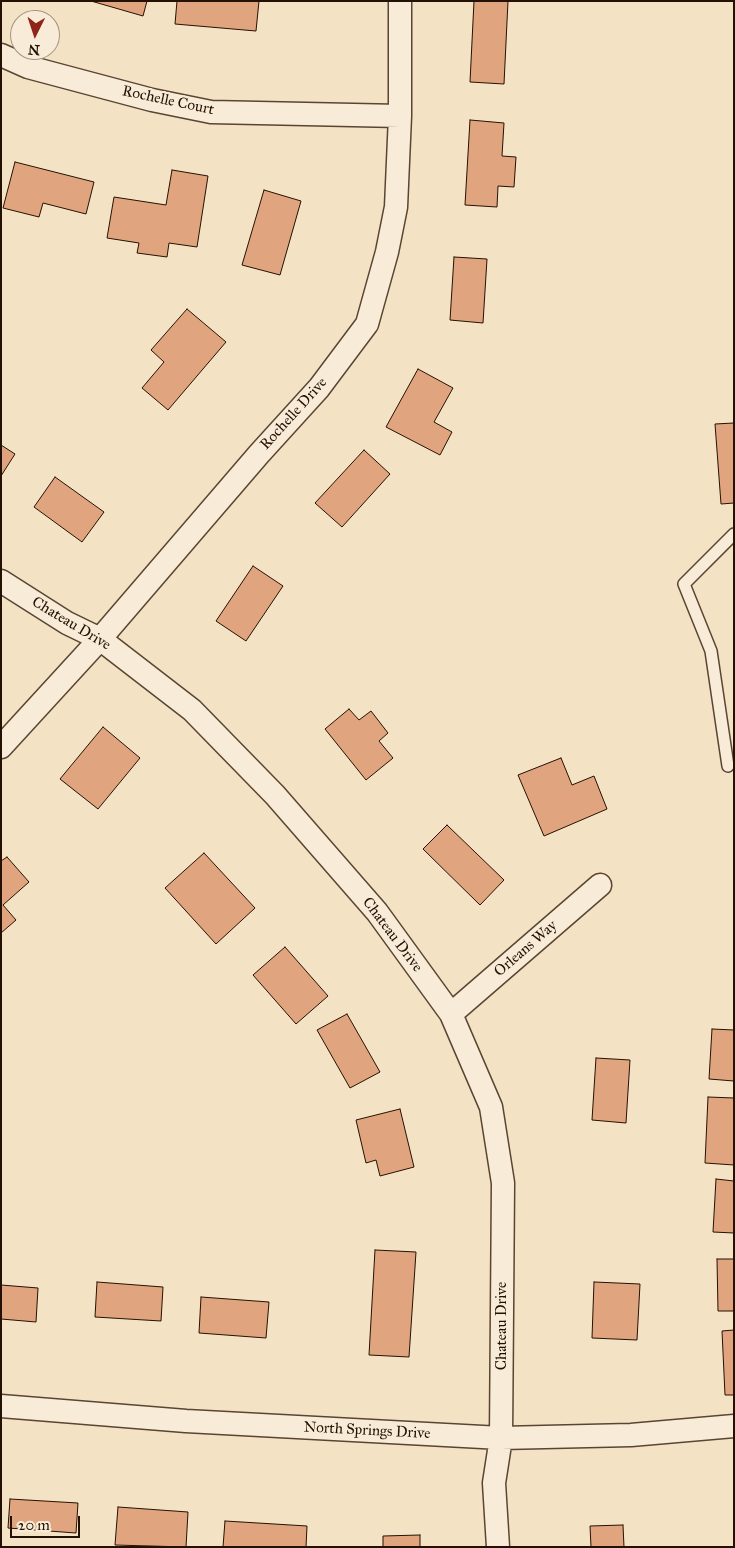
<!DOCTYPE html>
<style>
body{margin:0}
#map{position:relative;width:735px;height:1548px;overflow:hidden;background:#f4e2c4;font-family:"IM FELL Great Primer",serif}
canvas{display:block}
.frame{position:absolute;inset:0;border:2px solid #251102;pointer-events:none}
.north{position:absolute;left:10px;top:10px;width:50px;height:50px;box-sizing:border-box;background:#f8ecd9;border:1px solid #a49483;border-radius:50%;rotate:184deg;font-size:14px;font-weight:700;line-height:20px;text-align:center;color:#251102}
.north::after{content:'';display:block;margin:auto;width:18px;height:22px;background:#8f2418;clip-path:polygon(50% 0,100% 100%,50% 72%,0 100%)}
.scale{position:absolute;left:10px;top:1516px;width:70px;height:22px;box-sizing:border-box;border:2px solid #251102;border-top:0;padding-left:6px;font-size:15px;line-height:18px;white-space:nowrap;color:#251102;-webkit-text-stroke:4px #f8ecd9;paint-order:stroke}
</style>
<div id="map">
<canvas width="735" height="1548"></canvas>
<div class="frame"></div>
<div class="north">N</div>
<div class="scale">20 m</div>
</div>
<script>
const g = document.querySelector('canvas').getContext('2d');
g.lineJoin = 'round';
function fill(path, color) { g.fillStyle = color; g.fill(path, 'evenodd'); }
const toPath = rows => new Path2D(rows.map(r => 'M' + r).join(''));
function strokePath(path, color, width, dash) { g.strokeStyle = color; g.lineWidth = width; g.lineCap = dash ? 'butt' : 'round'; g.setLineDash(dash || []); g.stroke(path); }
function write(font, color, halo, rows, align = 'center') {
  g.font = font + ' "IM FELL Great Primer",serif'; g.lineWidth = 4; g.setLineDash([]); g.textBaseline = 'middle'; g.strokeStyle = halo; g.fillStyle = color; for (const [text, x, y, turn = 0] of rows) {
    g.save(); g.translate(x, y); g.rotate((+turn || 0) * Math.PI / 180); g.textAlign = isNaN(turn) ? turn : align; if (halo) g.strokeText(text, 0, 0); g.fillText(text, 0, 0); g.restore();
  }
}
const building = toPath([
 [91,1,147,1,143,16,91,1],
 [177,1,259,1,256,31,175,24,177,1],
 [474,1,508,1,504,84,470,82,474,1],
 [470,120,504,123,502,156,516,157,514,187,498,186,497,207,465,205,470,120],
 [15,162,94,182,86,214,43,203,39,217,3,208,15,162],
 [172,170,208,176,197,247,169,243,167,257,137,253,139,243,107,238,114,197,166,205,172,170],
 [264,190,301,201,280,275,242,265,264,190],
 [454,257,487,259,483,323,450,320,454,257],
 [187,309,226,342,168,410,142,388,164,362,151,350,187,309],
 [418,369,453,388,434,422,452,432,440,455,386,427,418,369],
 [734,423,734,503,721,504,715,424,734,423],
 [1,445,15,454,1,476,1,445],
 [364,450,390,474,342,527,315,503,364,450],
 [55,477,104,512,82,542,34,507,55,477],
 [253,566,283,586,246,641,216,621,253,566],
 [349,709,359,720,371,711,388,733,379,741,393,758,366,780,325,729,349,709],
 [103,727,140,758,98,809,60,779,103,727],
 [561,758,572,785,594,776,607,809,544,836,518,775,561,758],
 [447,825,504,880,480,905,423,849,447,825],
 [204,853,255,908,216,944,165,888,204,853],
 [7,857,29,882,3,905,16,920,1,933,1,861,7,857],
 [285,947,328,996,296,1024,253,975,285,947],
 [347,1014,380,1072,350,1088,317,1030,347,1014],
 [712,1029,734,1030,734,1081,709,1079,712,1029],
 [596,1058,630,1060,626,1123,592,1120,596,1058],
 [708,1097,734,1098,734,1165,705,1163,708,1097],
 [400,1109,414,1167,380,1176,376,1160,366,1163,356,1120,400,1109],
 [716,1179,734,1181,734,1233,713,1232,716,1179],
 [375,1250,416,1252,409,1357,369,1355,375,1250],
 [717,1259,734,1259,734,1311,718,1311,717,1259],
 [97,1282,163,1287,161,1321,95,1317,97,1282],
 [594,1282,640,1284,637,1340,592,1338,594,1282],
 [1,1285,38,1288,36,1322,1,1319,1,1285],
 [201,1297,269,1302,266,1338,199,1333,201,1297],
 [734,1330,734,1395,725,1395,722,1331,734,1330],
 [10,1499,78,1503,76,1533,8,1528,10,1499],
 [118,1507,188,1512,186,1547,115,1545,118,1507],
 [225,1521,307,1526,306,1547,223,1547,225,1521],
 [623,1525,624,1547,591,1547,590,1526,623,1525],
 [420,1535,420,1547,383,1547,383,1536,420,1535]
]);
fill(building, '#e0a47f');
strokePath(building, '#251102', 1);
const service = toPath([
 [728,766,711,651,684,584,734,534]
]);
const minor = toPath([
 [1,55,28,67,152,100,211,112,400,116],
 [1,581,67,623,100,639,192,710,275,795,377,912,451,1014,491,1107,503,1183,501,1438,494,1483,498,1547],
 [1,747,100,639,259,454,319,388,367,324,387,252,396,207,400,116,400,1],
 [451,1014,600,885],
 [1,1406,186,1421,501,1438,631,1435,734,1426]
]);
strokePath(service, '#594532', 14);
strokePath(minor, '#594532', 25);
strokePath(service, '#f8ecd9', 11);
strokePath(minor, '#f8ecd9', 22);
write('15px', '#251102', '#f8ecd9', [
 ["Rochelle Court",168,101,12],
 ["Rochelle Drive",294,414,-48],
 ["Chateau Drive",71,624,31],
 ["Chateau Drive",392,935,53],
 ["Orleans Way",526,949,-41],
 ["Chateau Drive",502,1326,-90],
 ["North Springs Drive",367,1431,3]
]);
</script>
